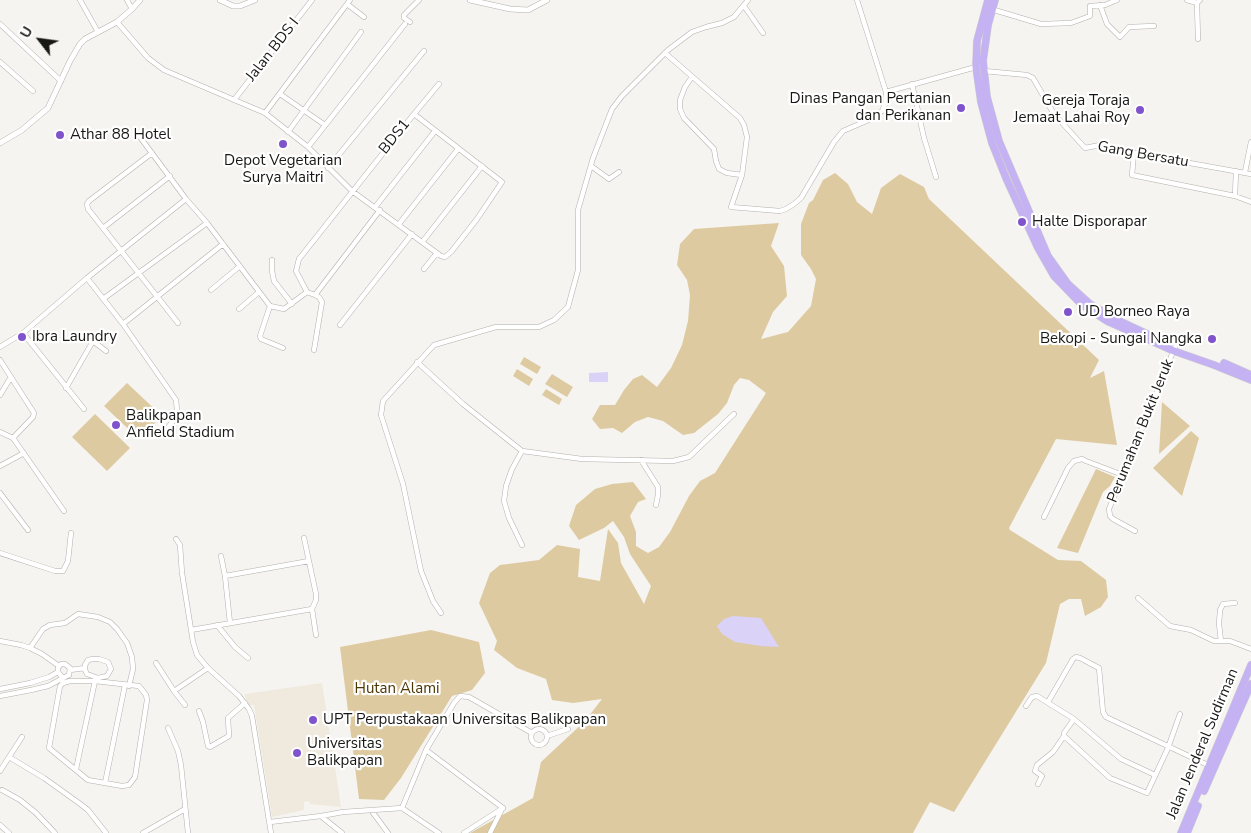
<!DOCTYPE html>
<style>
body{margin:0}
#map{position:relative;width:1251px;height:833px;overflow:hidden;background:#f6f4f0;font-family:"Nunito Sans",sans-serif}
canvas{display:block}
.north{position:absolute;left:15px;top:15px;width:50px;height:50px;-webkit-text-stroke:4px #fff;paint-order:stroke;rotate:300deg;font-size:14px;font-weight:700;line-height:20px;text-align:center;color:#171715}
.north::after{content:'';display:block;margin:auto;width:18px;height:22px;background:#171715;clip-path:polygon(50% 0,100% 100%,50% 72%,0 100%)}
</style>
<div id="map">
<canvas width="1251" height="833"></canvas>
<div class="north">U</div>
</div>
<script>
const g = document.querySelector('canvas').getContext('2d');
g.lineJoin = 'round';
function fill(path, color) { g.fillStyle = color; g.fill(path, 'evenodd'); }
const toPath = rows => new Path2D(rows.map(r => 'M' + r).join(''));
function strokePath(path, color, width, dash) { g.strokeStyle = color; g.lineWidth = width; g.lineCap = dash ? 'butt' : 'round'; g.setLineDash(dash || []); g.stroke(path); }
function write(font, color, halo, rows, align = 'center') {
  g.font = font + ' "Nunito Sans",sans-serif'; g.lineWidth = 4.5; g.setLineDash([]); g.textBaseline = 'middle'; g.strokeStyle = halo; g.fillStyle = color; for (const [text, x, y, turn = 0] of rows) {
    g.save(); g.translate(x, y); g.rotate((+turn || 0) * Math.PI / 180); g.textAlign = isNaN(turn) ? turn : align; if (halo) g.strokeText(text, 0, 0); g.fillText(text, 0, 0); g.restore();
  }
}
fill(toPath([
 [322,683,341,807,310,804,309,801,304,802,304,810,272,817,254,705,247,705,245,694]
]), '#efe9de');
fill(toPath([
 [835,173,848,184,857,202,872,214,881,188,900,174,924,187,929,199,1099,360,1090,378,1104,371,1117,445,1056,439,1009,528,1010,530,1058,560,1081,561,1106,580,1108,597,1101,607,1085,616,1081,599,1069,599,1060,604,1046,663,954,812,930,802,913,833,470,833,533,798,541,762,585,721,602,699,573,703,552,700,546,679,517,668,494,650,497,641,479,603,490,573,500,565,539,560,557,545,580,549,578,577,600,581,608,529,618,543,621,563,644,604,651,586,630,554,624,537,613,521,604,528,579,540,569,526,576,505,595,489,612,484,633,482,646,499,638,502,630,516,636,532,636,546,648,553,659,547,670,532,689,496,700,481,715,473,766,393,749,380,740,378,734,385,727,403,718,414,694,433,683,435,663,421,648,417,635,422,622,433,613,428,600,429,592,419,600,405,615,405,624,390,633,379,642,375,657,387,671,368,682,345,688,321,690,295,687,280,677,265,680,244,694,229,779,223,771,246,784,266,787,296,773,312,761,339,788,332,811,306,816,279,811,269,801,255,801,224,809,203,813,200,823,180],
 [524,357,541,367,537,374,520,364],
 [517,369,533,379,529,386,513,376],
 [552,374,573,387,567,397,545,384],
 [127,383,162,416,139,439,104,406],
 [546,389,562,399,559,405,542,395],
 [1162,402,1190,426,1159,454],
 [95,414,130,448,107,471,72,437],
 [1191,431,1199,438,1182,496,1153,468],
 [1096,469,1115,477,1110,486,1103,492,1078,553,1057,548],
 [431,630,479,642,485,673,472,690,452,696,401,778,384,800,359,799,340,647]
]), '#decaa0');
fill(toPath([
 [608,372,608,382,589,382,589,373],
 [733,616,761,618,779,647,761,646,735,642,722,634,717,626,724,619]
]), '#dbd2f7');
const minor = toPath([
 [80,0,98,32],
 [127,0,132,9],
 [1187,0,1197,3,1200,0],
 [1197,3,1198,39],
 [347,4,364,17],
 [1100,5,1107,24,1120,37,1129,27,1154,26],
 [744,6,763,33],
 [991,9,1041,24,1071,23,1090,16,1090,6,1105,5,1117,0],
 [117,22,148,58,164,70,265,113,308,147,352,191,441,256,445,257,451,252,477,219,502,182,414,114],
 [410,22,404,18,404,15,419,0],
 [0,24,61,81],
 [665,53,740,118,744,125,747,137,742,175,727,173,719,169,716,161,714,149,684,118,680,109,680,100,685,87,692,77],
 [0,62,33,91],
 [984,71,1027,75,1033,78,1054,114,1085,148,1100,145,1124,152,1134,153,1251,174],
 [912,84,924,138,936,177],
 [886,92,976,67],
 [280,94,325,125],
 [234,100,312,0],
 [265,113,350,0],
 [288,132,361,32],
 [137,133,186,199,207,223,270,306,260,336,261,339,283,348],
 [308,147,405,24],
 [152,153,89,201,87,204,88,209,178,323],
 [1134,153,1132,175,1235,196,1251,202],
 [591,166,609,179,619,172],
 [328,168,424,51],
 [1245,172,1251,142],
 [742,175,731,207,780,211,786,209,794,204,801,198,834,142,843,131,871,119,882,111,886,102,886,92,857,0],
 [1235,196,1236,171],
 [376,206,435,131],
 [380,210,315,295,307,292,296,271,299,259,414,114,439,84],
 [399,224,458,149],
 [103,228,170,176],
 [423,241,482,166],
 [272,260,272,271,274,281,292,304],
 [424,269,437,253],
 [87,278,123,324,176,400,177,410,174,420,165,431],
 [211,290,240,266],
 [103,299,207,223],
 [270,306,284,309,307,292],
 [239,309,259,292],
 [123,324,223,244],
 [340,325,412,234],
 [23,333,84,409],
 [0,347,23,333,87,278,186,199],
 [314,350,322,302,319,297,315,295],
 [0,360,34,413,33,417,13,438],
 [417,362,463,404,522,451,530,452,582,459,673,461,689,457,734,414],
 [66,388,93,341,106,351],
 [0,395,11,377],
 [0,432,13,438,64,511],
 [641,460,658,487,658,495,656,505],
 [0,466,24,453],
 [0,493,28,530],
 [1044,517,1068,468,1074,461,1082,459,1086,461,1123,475],
 [1135,531,1113,519,1110,516,1109,509,1175,347],
 [304,538,316,594,316,600,312,609,316,635],
 [176,539,180,545,182,573,193,642,197,655,208,668,239,696,249,709,252,716,271,833],
 [522,545,509,518,504,501,506,486,512,469,522,451],
 [0,553,55,571,63,571,68,561,71,533],
 [221,556,225,576],
 [1138,598,1170,626,1191,630,1214,641,1230,641,1251,649],
 [441,613,433,601,421,571,403,484,381,415,383,401,434,345,496,327,539,327,554,320,568,307,578,270,578,210,593,158,612,109,622,96,668,50,692,32,706,27,722,23,734,17,748,0],
 [230,623,225,576,309,561],
 [217,625,235,647,248,658],
 [191,630,312,609],
 [0,641,21,645,30,648,42,654,59,666],
 [1221,641,1219,624,1220,610,1223,604,1235,603],
 [30,648,43,629,50,625,65,623,78,614,98,617,110,622,117,629,127,643,132,657,133,669,129,686],
 [93,659,99,659,108,662,111,669,107,676,98,678,87,674,85,670,85,665,88,660,93,659],
 [156,663,174,691],
 [70,670,85,668],
 [70,681,95,681,139,686,146,695,147,700,135,777,129,785,122,786,88,780,49,748,60,686,63,683,70,681],
 [0,689,30,683,49,677,58,672],
 [0,696,31,690,48,686,69,675,70,668,65,664,61,664,58,668,58,672,62,677],
 [1048,702,1073,659,1076,657,1080,658,1099,668,1103,712,1106,717,1210,766],
 [185,705,174,691,208,668],
 [1026,706,1032,697,1037,696,1074,719,1121,759,1155,775],
 [199,711,203,722,208,746,210,747,229,736,228,718,245,703],
 [1074,719,1064,733,1064,736,1110,778,1147,793,1168,748,1180,714],
 [168,728,178,751,181,765,188,833],
 '531 737a8 8 0 1 1 16 0a8 8 0 1 1-16 0Z',
 [547,736,568,729],
 [426,750,503,808],
 [9,757,44,778,79,803,88,810,106,833],
 [76,769,95,681],
 [0,771,22,737],
 [105,783,125,685],
 [1038,784,1042,776,1035,771,1037,765,1053,752,1064,736],
 [2,790,20,800,36,813,55,833],
 [402,808,439,833],
 [371,810,388,833],
 [322,817,342,833],
 [270,822,321,816,343,812,402,808,426,750,454,703,460,696,469,697,532,733],
 [0,825,9,833],
 [143,833,185,809],
 [464,833,503,808],
 [490,833,502,809]
]);
const tertiary = toPath([
 [220,0,233,6,240,6,255,0],
 [470,0,510,9,528,10,547,0],
 [0,143,22,130,48,108,70,61,80,44,85,39,117,22,132,9,140,0]
]);
const trunk = toPath([
 [988,0,977,41,976,67,981,102,992,143,1006,178,1038,248,1054,276,1082,305,1107,321,1174,351,1214,365,1251,380],
 [995,0,988,25,983,61,987,97,999,141,1048,256,1068,284,1090,304,1117,320,1160,340],
 [1224,363,1251,375],
 [1204,791,1251,684],
 [1181,833,1251,665],
 [1187,833,1198,806]
]);
strokePath(minor, '#b2b0ac', 5.5);
strokePath(tertiary, '#b2b0ac', 6);
strokePath(trunk, '#d1d1d0', 8);
strokePath(minor, '#fff', 4.5);
strokePath(tertiary, '#fff', 5);
strokePath(trunk, '#c4b2f2', 7);
for (const [x, y, r, color] of [
 [961,108,5,"#7f53cc"],
 [1140,110,5,"#7f53cc"],
 [60,135,5,"#7f53cc"],
 [283,144,5,"#7f53cc"],
 [1022,222,5,"#7f53cc"],
 [1068,312,5,"#7f53cc"],
 [22,337,5,"#7f53cc"],
 [1212,339,5,"#7f53cc"],
 [116,425,5,"#7f53cc"],
 [313,720,5,"#7f53cc"],
 [297,753,5,"#7f53cc"]
]) { const dot = new Path2D(); dot.arc(x, y, r, 0, 2 * Math.PI); g.fillStyle = color; g.fill(dot); strokePath(dot, '#fff', 2); }
write('15px', '#171715', '#fff', [
 ["Jalan BDS I",273,50,-52],
 ["BDS1",395,137,-51],
 ["Gang Bersatu",1143,155,10],
 ["Perumahan Bukit Jeruk",1141,431,-68],
 ["Jalan Jenderal Sudirman",1203,744,-67]
]);
write('15px', '#171715', '#fff', [
 ["Dinas Pangan Pertanian",951,99,"right"],
 ["dan Perikanan",951,116,"right"],
 ["Gereja Toraja",1130,101,"right"],
 ["Jemaat Lahai Roy",1130,118,"right"],
 ["Athar 88 Hotel",70,135],
 ["Depot Vegetarian",283,161,"center"],
 ["Surya Maitri",283,178,"center"],
 ["Halte Disporapar",1032,222],
 ["UD Borneo Raya",1078,312],
 ["Ibra Laundry",32,337],
 ["Bekopi - Sungai Nangka",1202,339,"right"],
 ["Balikpapan",126,416],
 ["Anfield Stadium",126,433],
 ["UPT Perpustakaan Universitas Balikpapan",323,720],
 ["Universitas",307,744],
 ["Balikpapan",307,761]
], 'left');
write('15px', '#4c3805', '#fff', [
 ["Hutan Alami",397,689]
]);
</script>
